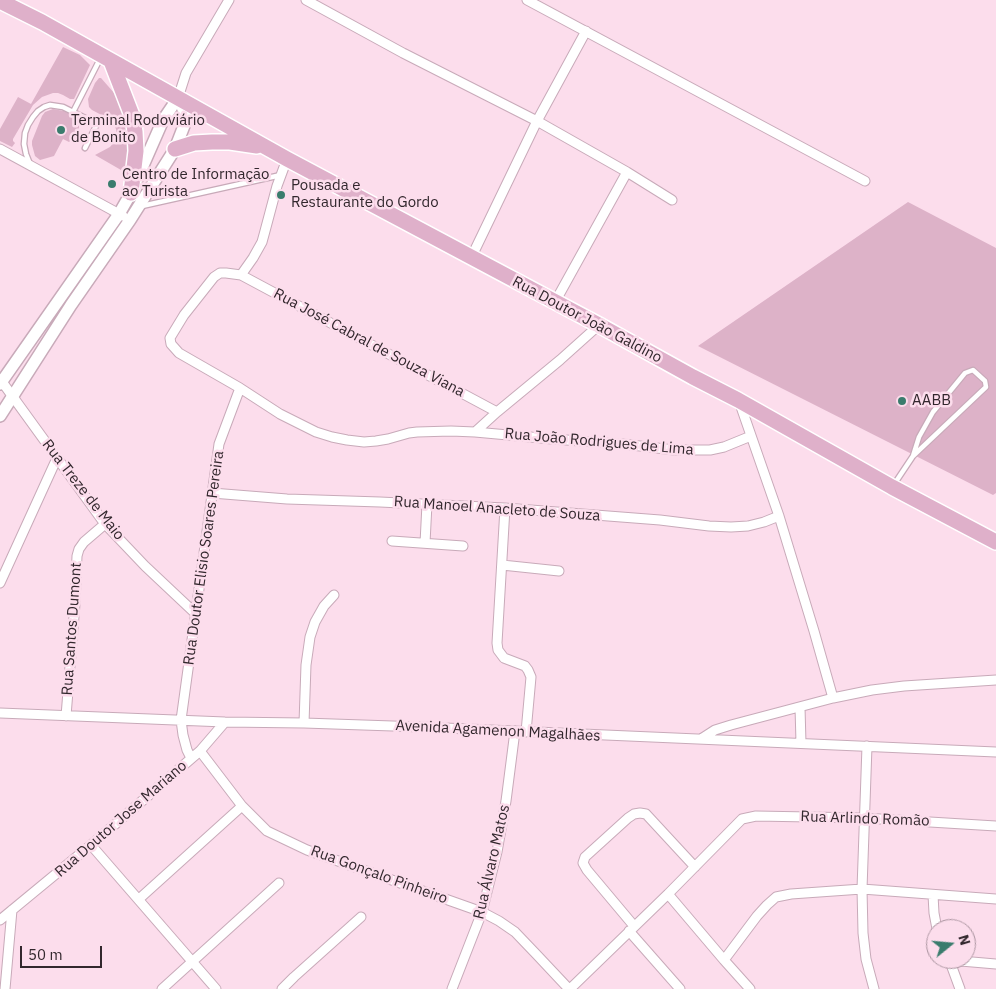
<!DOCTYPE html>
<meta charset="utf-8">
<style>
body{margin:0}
#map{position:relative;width:996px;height:989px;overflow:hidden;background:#fcddec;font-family:"IBM Plex Sans",sans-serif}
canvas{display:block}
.north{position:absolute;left:926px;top:919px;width:50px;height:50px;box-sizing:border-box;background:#fcddec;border:1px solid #ab94a0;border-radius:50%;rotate:73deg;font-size:14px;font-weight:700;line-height:20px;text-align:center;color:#32272d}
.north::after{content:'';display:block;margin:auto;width:18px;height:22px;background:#3a7c6d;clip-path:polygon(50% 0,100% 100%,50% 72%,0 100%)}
.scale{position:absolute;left:20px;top:946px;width:82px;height:22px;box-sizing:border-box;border:2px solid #32272d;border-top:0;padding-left:6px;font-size:15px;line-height:18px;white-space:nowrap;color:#32272d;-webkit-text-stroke:4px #fcddec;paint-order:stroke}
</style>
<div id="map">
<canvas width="996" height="989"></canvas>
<div class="north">N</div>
<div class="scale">50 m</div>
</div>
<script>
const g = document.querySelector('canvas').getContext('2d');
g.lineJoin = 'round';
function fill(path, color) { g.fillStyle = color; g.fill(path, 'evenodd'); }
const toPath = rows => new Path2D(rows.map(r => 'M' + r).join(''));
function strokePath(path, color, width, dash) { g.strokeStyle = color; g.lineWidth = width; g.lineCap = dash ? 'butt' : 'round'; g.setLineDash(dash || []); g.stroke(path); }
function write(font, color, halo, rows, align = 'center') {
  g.font = font + ' "IBM Plex Sans",sans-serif'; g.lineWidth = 5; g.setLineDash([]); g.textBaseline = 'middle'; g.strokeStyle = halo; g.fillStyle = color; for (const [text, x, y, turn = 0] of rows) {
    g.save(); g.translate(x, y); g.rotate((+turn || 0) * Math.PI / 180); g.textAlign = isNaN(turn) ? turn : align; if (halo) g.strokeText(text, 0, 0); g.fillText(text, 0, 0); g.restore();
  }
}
fill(toPath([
 [63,47,80,55,90,65,75,97,74,99,70,99,63,95,58,93,53,93,42,97,33,105,13,139,13,141,15,143,12,147,0,141,0,129,18,97,31,104],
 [99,78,101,78,115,94,122,108,127,121,130,135,129,168,123,170,121,170,95,155,110,147,114,142,117,135,116,129,111,120,92,110,89,107,88,99,95,83],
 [53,109,64,111,75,117,79,122,79,128,76,135,69,142,63,139,54,156,40,160,35,156,32,145,32,141,42,116,45,112],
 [908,202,996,248,996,493,993,495,698,346]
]), '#ddb2c8');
const service = toPath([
 [85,148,97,124,73,112,101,57],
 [30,164,26,154,24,144,25,133,28,125,33,117,38,111,44,107,50,105,63,107,73,112],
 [142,206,281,175],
 [893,486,913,456,986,387,985,381,973,370,965,373,933,412,919,437,913,456]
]);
const minor = toPath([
 [306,0,403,53,537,121,627,172,672,200],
 [527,0,865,181],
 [178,98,186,73,229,0],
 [0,149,123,216],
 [471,258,537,121,586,31],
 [241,275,497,412],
 [555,302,627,172],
 [0,379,105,524,145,566,196,614],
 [240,388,280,414,316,432,332,437,347,440,364,442,376,441,388,439,409,433,417,432,451,431,475,432,497,412,560,360,599,325],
 [739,401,779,516,814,631,833,698],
 [475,432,552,439,623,444,674,450,710,450,724,447,751,436],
 [212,493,287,499,380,502,505,508,660,520,709,526,731,527,748,526,764,522,779,516],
 [505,508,497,643,498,650,504,658,525,666,528,670,531,677,526,732],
 [392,541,463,546],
 [425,543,427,504],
 [502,565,559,571],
 [0,583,57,458],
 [800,707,801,743],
 [0,713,225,722,304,723,422,727,996,752],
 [66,716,75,604,77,556,79,549,84,542,105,524],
 [304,723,306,665,310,637,315,622,324,606,334,595],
 [701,739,715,730,731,725,833,698,872,690,904,686,996,680],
 [867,746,862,889,863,933,866,959,874,989],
 [200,751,242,806,267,831,307,850,482,912,499,921,515,932,537,955,569,989],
 [191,758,187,750,183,735,181,720,219,444,240,388,179,353,171,344,170,338,184,315,214,277,220,273,226,273,241,275,253,258,262,242,265,231,277,186,287,159],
 [91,845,216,989],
 [668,894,724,960,750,989],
 [933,895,934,913,937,929],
 [139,899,242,806],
 [0,920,91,845,200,751,225,722],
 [634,926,587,870,583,863,585,857,628,818,634,814,640,813,646,814,695,867],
 [629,931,680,989],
 [949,959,960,989],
 [724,960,757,916,767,905,776,897,791,894,862,889,996,899],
 [949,960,996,964],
 [5,989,12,910],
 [162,989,279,883],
 [282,989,294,977,361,917],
 [452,989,482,912,497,852,506,801,515,731],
 [570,989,668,894,742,819,756,816,864,818,996,826]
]);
const tertiary = toPath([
 [0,384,119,214,131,193,163,120,178,98,187,118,175,149,130,220,71,305,0,416]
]);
const primary = toPath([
 [0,1,42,22,287,159,599,325,693,377,738,400,892,487,996,542],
 [111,61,133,118,135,132,136,151,131,193],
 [175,149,194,143,212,142,230,142,257,146]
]);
strokePath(service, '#c8aab9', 7);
strokePath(minor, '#c8aab9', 11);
strokePath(tertiary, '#c8aab9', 14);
strokePath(primary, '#fff', 18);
strokePath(service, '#fff', 4.5);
strokePath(minor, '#fff', 9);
strokePath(tertiary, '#fff', 11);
strokePath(primary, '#dfb0ca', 15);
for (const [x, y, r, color] of [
 [61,130,5,"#3a7c6d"],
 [112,184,5,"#3a7c6d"],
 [281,195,5,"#3a7c6d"],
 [902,401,5,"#3a7c6d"]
]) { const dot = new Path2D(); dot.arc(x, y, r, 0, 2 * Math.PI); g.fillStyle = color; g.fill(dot); strokePath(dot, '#fcddec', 2); }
write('15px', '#32272d', '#fcddec', [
 ["Terminal Rodoviário",71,121],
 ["de Bonito",71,138],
 ["Centro de Informação",122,175],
 ["ao Turista",122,192],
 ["Pousada e",291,186],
 ["Restaurante do Gordo",291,203],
 ["AABB",912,401]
], 'left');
write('15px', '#32272d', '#fcddec', [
 ["Rua Doutor João Galdino",587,320,28],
 ["Rua José Cabral de Souza Viana",369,343,28],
 ["Rua João Rodrigues de Lima",599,442,5],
 ["Rua Treze de Maio",83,490,52],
 ["Rua Manoel Anacleto de Souza",497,509,4],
 ["Rua Doutor Elisio Soares Pereira",204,558,-82],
 ["Rua Santos Dumont",72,629,-86],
 ["Avenida Agamenon Magalhães",498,731,3],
 ["Rua Doutor Jose Mariano",121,819,-41],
 ["Rua Arlindo Romão",865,819,2],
 ["Rua Álvaro Matos",492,862,-77],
 ["Rua Gonçalo Pinheiro",379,875,20]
]);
</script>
